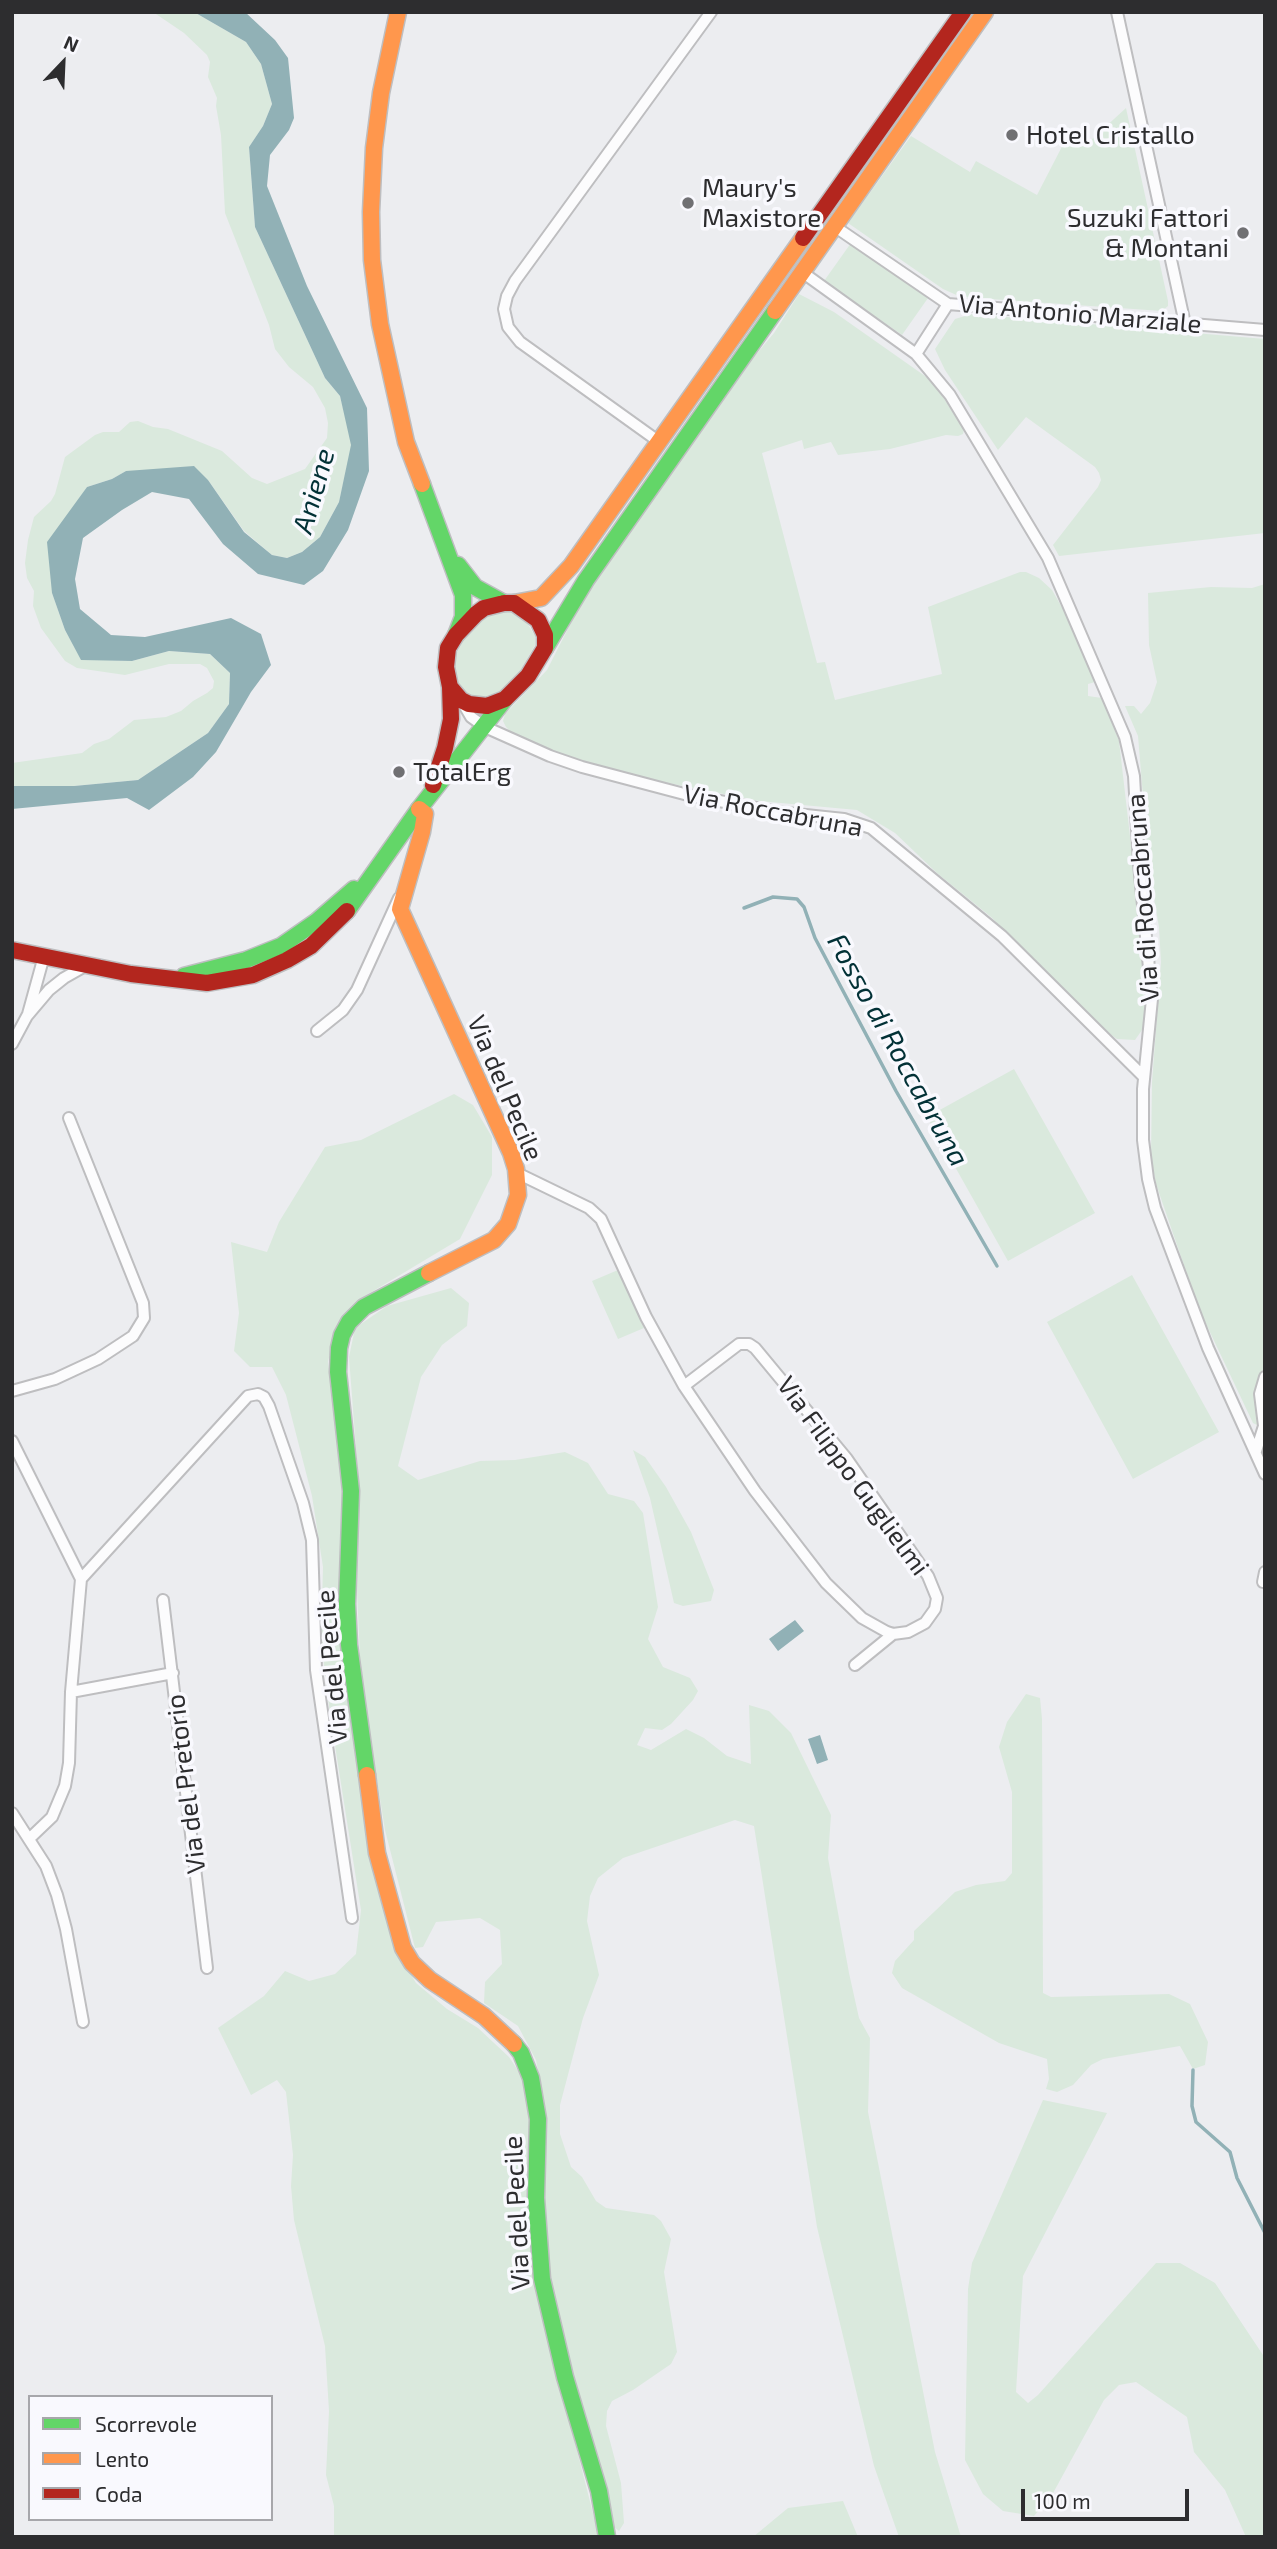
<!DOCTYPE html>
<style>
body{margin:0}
#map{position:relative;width:1277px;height:2549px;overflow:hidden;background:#ecedf0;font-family:"Exo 2",sans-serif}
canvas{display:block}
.frame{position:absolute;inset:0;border:14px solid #2d2d2f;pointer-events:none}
.legend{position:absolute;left:28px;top:2395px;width:245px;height:126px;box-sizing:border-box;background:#f9f9fe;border:2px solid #a7a7ab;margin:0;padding:9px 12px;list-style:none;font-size:21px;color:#2d2d2f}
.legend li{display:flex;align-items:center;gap:14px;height:35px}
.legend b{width:35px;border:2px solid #a7a7ab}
.north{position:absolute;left:28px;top:28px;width:70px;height:70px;-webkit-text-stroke:5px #f9f9fe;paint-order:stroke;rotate:23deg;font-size:19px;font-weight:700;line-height:28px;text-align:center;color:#2d2d2f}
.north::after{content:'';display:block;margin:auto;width:24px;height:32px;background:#2d2d2f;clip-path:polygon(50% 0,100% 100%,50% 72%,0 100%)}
.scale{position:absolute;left:1021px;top:2489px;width:168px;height:32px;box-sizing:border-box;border:4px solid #2d2d2f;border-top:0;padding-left:9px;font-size:21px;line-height:24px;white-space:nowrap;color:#2d2d2f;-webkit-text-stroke:5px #f9f9fe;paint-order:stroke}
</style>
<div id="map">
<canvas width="1277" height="2549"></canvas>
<div class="frame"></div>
<ul class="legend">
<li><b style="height:9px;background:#63d668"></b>Scorrevole</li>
<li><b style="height:9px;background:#ff974d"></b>Lento</li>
<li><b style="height:9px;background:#b3261e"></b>Coda</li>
</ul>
<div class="north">N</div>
<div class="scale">100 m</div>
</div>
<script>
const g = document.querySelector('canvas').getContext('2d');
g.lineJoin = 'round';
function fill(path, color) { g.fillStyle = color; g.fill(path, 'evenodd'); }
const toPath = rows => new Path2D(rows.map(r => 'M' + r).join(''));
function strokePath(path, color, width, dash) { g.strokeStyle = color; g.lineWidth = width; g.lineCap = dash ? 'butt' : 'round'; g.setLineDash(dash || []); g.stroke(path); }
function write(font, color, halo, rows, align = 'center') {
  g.font = font + ' "Exo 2",sans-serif'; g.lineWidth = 7; g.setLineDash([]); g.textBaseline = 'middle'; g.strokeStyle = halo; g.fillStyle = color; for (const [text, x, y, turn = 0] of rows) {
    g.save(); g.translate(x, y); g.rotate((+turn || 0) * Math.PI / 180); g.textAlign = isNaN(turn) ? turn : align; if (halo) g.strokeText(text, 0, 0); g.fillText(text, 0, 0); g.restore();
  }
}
fill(toPath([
 [153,12,194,12,246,42,261,64,272,104,263,126,249,147,255,227,325,378,340,396,352,445,339,502,320,537,302,552,287,558,272,555,244,531,208,480,126,471,112,479,87,487,71,512,52,593,65,630,81,659,132,661,169,651,210,654,230,673,229,704,208,733,138,780,74,786,12,786,12,763,82,753,94,744,109,739,134,720,166,717,181,711,193,701,207,693,213,688,214,681,207,668,200,664,169,664,125,675,77,668,65,661,41,628,33,606,34,591,27,578,25,563,28,540,34,517,51,501,55,494,65,457,95,435,103,432,119,432,130,422,138,421,153,427,168,429,222,451,252,478,267,484,305,469,327,438,328,423,325,408,313,387,289,367,275,349,269,325,225,213,221,135,216,106,217,98,208,77,210,62,207,55,184,33],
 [1126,108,1168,301,1168,306,1162,311,961,297,943,289,848,223,911,136,970,172,976,161,1037,195,1069,133,1090,141],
 [851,243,928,298,902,335,824,281],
 [799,294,834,312,925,376,938,389,964,430,963,434,958,436,946,435,890,449,838,455,831,442,804,449,802,440,762,453,817,663,825,662,835,700,942,674,928,607,1020,572,1026,572,1039,578,1052,590,1064,611,1095,682,1088,684,1088,696,1102,698,1119,741,1144,957,1145,1019,1142,1030,1135,1040,1117,1039,1102,1028,991,917,938,874,895,833,857,810,759,801,633,776,562,756,512,733,506,727,503,721,505,714,547,670,583,599,753,358,774,333],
 [972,314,1265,339,1265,533,1059,556,1053,545,1098,487,1101,480,1099,473,1095,467,1026,417,998,450,945,370,935,349,955,319],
 [1265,584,1265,1366,1259,1377,1257,1393,1260,1424,1257,1425,1253,1423,1199,1309,1156,1184,1151,1156,1152,1082,1161,962,1159,927,1149,869,1138,736,1125,706,1134,706,1141,714,1150,703,1157,682,1149,645,1148,593,1211,587,1252,588],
 [503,611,511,611,526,621,535,636,535,645,520,671,501,691,484,697,471,696,464,693,456,682,452,672,457,652,464,640,487,616],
 [1014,1069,1095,1213,1008,1261,927,1117],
 [454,1094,473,1105,492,1137,492,1175,460,1239,360,1299,334,1335,328,1362,345,1494,345,1564,339,1619,352,1719,396,1949,416,1983,447,2009,478,2028,509,2057,523,2078,531,2097,528,2198,533,2277,599,2537,334,2537,334,2506,326,2475,329,2411,325,2346,294,2220,291,2186,293,2155,286,2092,277,2080,251,2095,218,2028,264,1996,285,1971,309,1981,335,1974,356,1954,361,1910,330,1714,321,1639,323,1567,312,1496,286,1395,272,1367,250,1367,234,1351,239,1313,231,1242,267,1252,279,1222,325,1147,361,1140],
 [618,1270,644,1328,618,1339,592,1281],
 [1132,1275,1219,1432,1133,1479,1047,1322],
 [451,1288,469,1303,467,1326,442,1345,421,1377,398,1466,418,1480,480,1461,515,1460,565,1452,588,1463,608,1494,634,1501,643,1513,658,1607,648,1639,663,1667,690,1678,698,1691,693,1700,671,1724,662,1730,645,1728,637,1745,651,1750,686,1729,704,1738,727,1756,751,1764,749,1705,769,1711,791,1733,831,1815,828,1858,849,1973,859,2018,870,2038,868,2112,935,2452,961,2537,899,2537,874,2466,817,2227,754,1826,735,1820,623,1858,598,1878,590,1896,587,1921,599,1975,583,2018,560,2105,560,2134,571,2167,582,2177,596,2201,606,2208,654,2215,661,2221,671,2239,664,2272,677,2352,671,2364,633,2390,612,2401,607,2411,606,2426,621,2483,624,2523,619,2531,614,2527,584,2415,562,2344,545,2258,545,2108,536,2060,518,2026,484,2003,485,1982,502,1964,500,1930,480,1918,436,1922,423,1947,415,1948,385,1830,361,1680,356,1568,358,1475,349,1357,355,1328,387,1306],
 [633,1450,645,1457,666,1487,691,1532,714,1590,711,1601,683,1606,674,1603,650,1498],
 [1026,1694,1040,1698,1042,1719,1043,1993,1051,1997,1169,1994,1190,2004,1208,2042,1205,2065,1193,2069,1180,2046,1103,2059,1091,2065,1073,2085,1057,2092,1046,2089,1049,2079,1047,2059,999,2043,902,1988,892,1973,895,1961,914,1940,914,1931,955,1892,976,1885,1005,1881,1012,1873,1012,1792,999,1747,1007,1722],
 [1043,2100,1107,2113,1023,2276,1016,2392,1028,2403,1038,2395,1156,2263,1180,2263,1215,2283,1265,2358,1265,2537,1246,2537,1225,2490,1194,2452,1187,2417,1136,2382,1119,2385,1104,2400,1052,2495,1034,2516,1003,2511,983,2494,965,2460,968,2289,972,2263],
 [843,2501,858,2537,753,2537,788,2508]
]), '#dae9dd');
fill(toPath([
 [194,12,245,12,275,40,288,58,294,118,289,130,270,155,267,186,307,286,367,408,369,471,348,530,323,571,304,585,258,574,223,544,189,499,152,492,122,510,83,538,75,579,80,609,111,635,145,637,231,618,261,634,271,665,251,692,216,752,193,777,149,810,127,798,12,809,12,786,74,786,138,780,208,733,229,704,230,673,210,654,169,651,132,661,81,660,65,630,52,593,47,542,87,487,112,479,126,471,194,466,208,480,244,532,272,555,287,558,302,552,320,537,339,502,351,445,340,396,325,378,255,227,249,147,263,126,272,104,261,64,246,42],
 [795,1620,804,1631,778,1651,769,1639],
 [820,1735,828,1760,817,1764,808,1739]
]), '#91b1b6');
strokePath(toPath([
 [744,908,773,897,797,899,804,907,815,938,896,1091,997,1266],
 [1193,2070,1192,2106,1196,2122,1230,2152,1237,2178,1265,2233]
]), '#91b1b6', 3.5);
const street = toPath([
 [1117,12,1185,324],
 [834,226,948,304,1265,330],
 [802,272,916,354,950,395,1048,558,1125,737,1134,776,1139,864,1152,999,1143,1089,1143,1140,1148,1179,1155,1208,1208,1348,1265,1474],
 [916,354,948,304],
 [658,441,520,342,508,327,504,309,507,296,515,281,711,12],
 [461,700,471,717,485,727,550,756,582,767,688,795,777,812,844,819,871,828,1002,936,1144,1077],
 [28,1014,44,956],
 [317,1031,343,1010,357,990,399,898],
 [12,1044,27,1016,49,990,64,978,87,965],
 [517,1173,589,1208,601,1219,646,1317,684,1386,755,1491,826,1583,862,1618,887,1632,893,1634,908,1632,925,1623,935,1609,937,1598,928,1576,847,1459,755,1348,749,1344,739,1344,684,1386],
 [12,1391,55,1379,98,1359,133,1336,144,1318,143,1303,69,1118],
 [12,1441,81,1579],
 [1256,1451,1264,1426,1260,1394,1265,1377],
 [1263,1582,1265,1572],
 [163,1600,207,1968],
 [855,1665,893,1634],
 [71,1692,173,1673],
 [12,1813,46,1866,57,1895,66,1929,83,2022],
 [30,1838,52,1817,65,1786,69,1763,71,1692,81,1579,248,1396,258,1394,264,1397,269,1406,303,1503,312,1540,316,1670,352,1918]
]);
const fast = toPath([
 [422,484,463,595,463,617,456,635],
 [458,565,475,587,504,603],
 [545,648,586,580,775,311],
 [347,911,419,809,505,699],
 [184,976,246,960,281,946,317,921,354,889],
 [367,1775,349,1645,347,1604,351,1491,338,1372,339,1348,342,1335,349,1322,364,1307,429,1273],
 [514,2044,521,2053,531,2078,538,2119,536,2198,542,2279,565,2377,599,2491,607,2537]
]);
const slow = toPath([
 [398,12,381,93,374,148,371,212,372,260,380,324,406,442,422,484],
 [775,311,985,12],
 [514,603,541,598,571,566,803,238],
 [419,809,425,814,422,832,400,909,511,1153,516,1169,518,1195,508,1224,494,1240,429,1273],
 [367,1775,377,1853,403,1948,412,1963,430,1980,484,2016,514,2044]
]);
const jam = toPath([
 [803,238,963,12],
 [504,603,514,603,538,620,545,635,545,648,528,676,505,699,487,706,469,704,461,700,450,687,446,667,448,648,456,635,476,614,484,608,504,603],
 [433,785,445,748,451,719,450,687],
 [12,950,131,974,207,983,253,975,287,960,311,946,347,911]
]);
strokePath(street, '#bebec0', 14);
strokePath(fast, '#bebec0', 19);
strokePath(slow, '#bebec0', 19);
strokePath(jam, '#bebec0', 19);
strokePath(street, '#fcfcfd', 10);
strokePath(fast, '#63d668', 16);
strokePath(slow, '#ff974d', 16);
strokePath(jam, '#b3261e', 16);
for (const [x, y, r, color] of [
 [1012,135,7,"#707073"],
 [688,203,7,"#707073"],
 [1243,233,7,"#707073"],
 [399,772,7,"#707073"]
]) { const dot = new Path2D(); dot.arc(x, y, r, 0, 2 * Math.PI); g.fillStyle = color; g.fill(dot); strokePath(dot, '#f9f9fe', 2.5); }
write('26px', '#2d2d2f', '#f9f9fe', [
 ["Hotel Cristallo",1026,135],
 ["Maury's",702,188],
 ["Maxistore",702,218],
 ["Suzuki Fattori",1229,218,"right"],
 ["& Montani",1229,248,"right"],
 ["TotalErg",413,772]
], 'left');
write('26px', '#2d2d2f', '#f9f9fe', [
 ["Via Antonio Marziale",1080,314,5],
 ["Via Roccabruna",773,811,11],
 ["Via di Roccabruna",1143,898,-94],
 ["Via del Pecile",505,1088,67],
 ["Via Filippo Guglielmi",853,1476,54],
 ["Via del Pecile",332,1667,-95],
 ["Via del Pretorio",186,1784,-97],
 ["Via del Pecile",517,2213,-93]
]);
write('italic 28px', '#023136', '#f9f9fe', [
 ["Aniene",314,491,-74],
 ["Fosso di Roccabruna",898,1050,61]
]);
</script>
